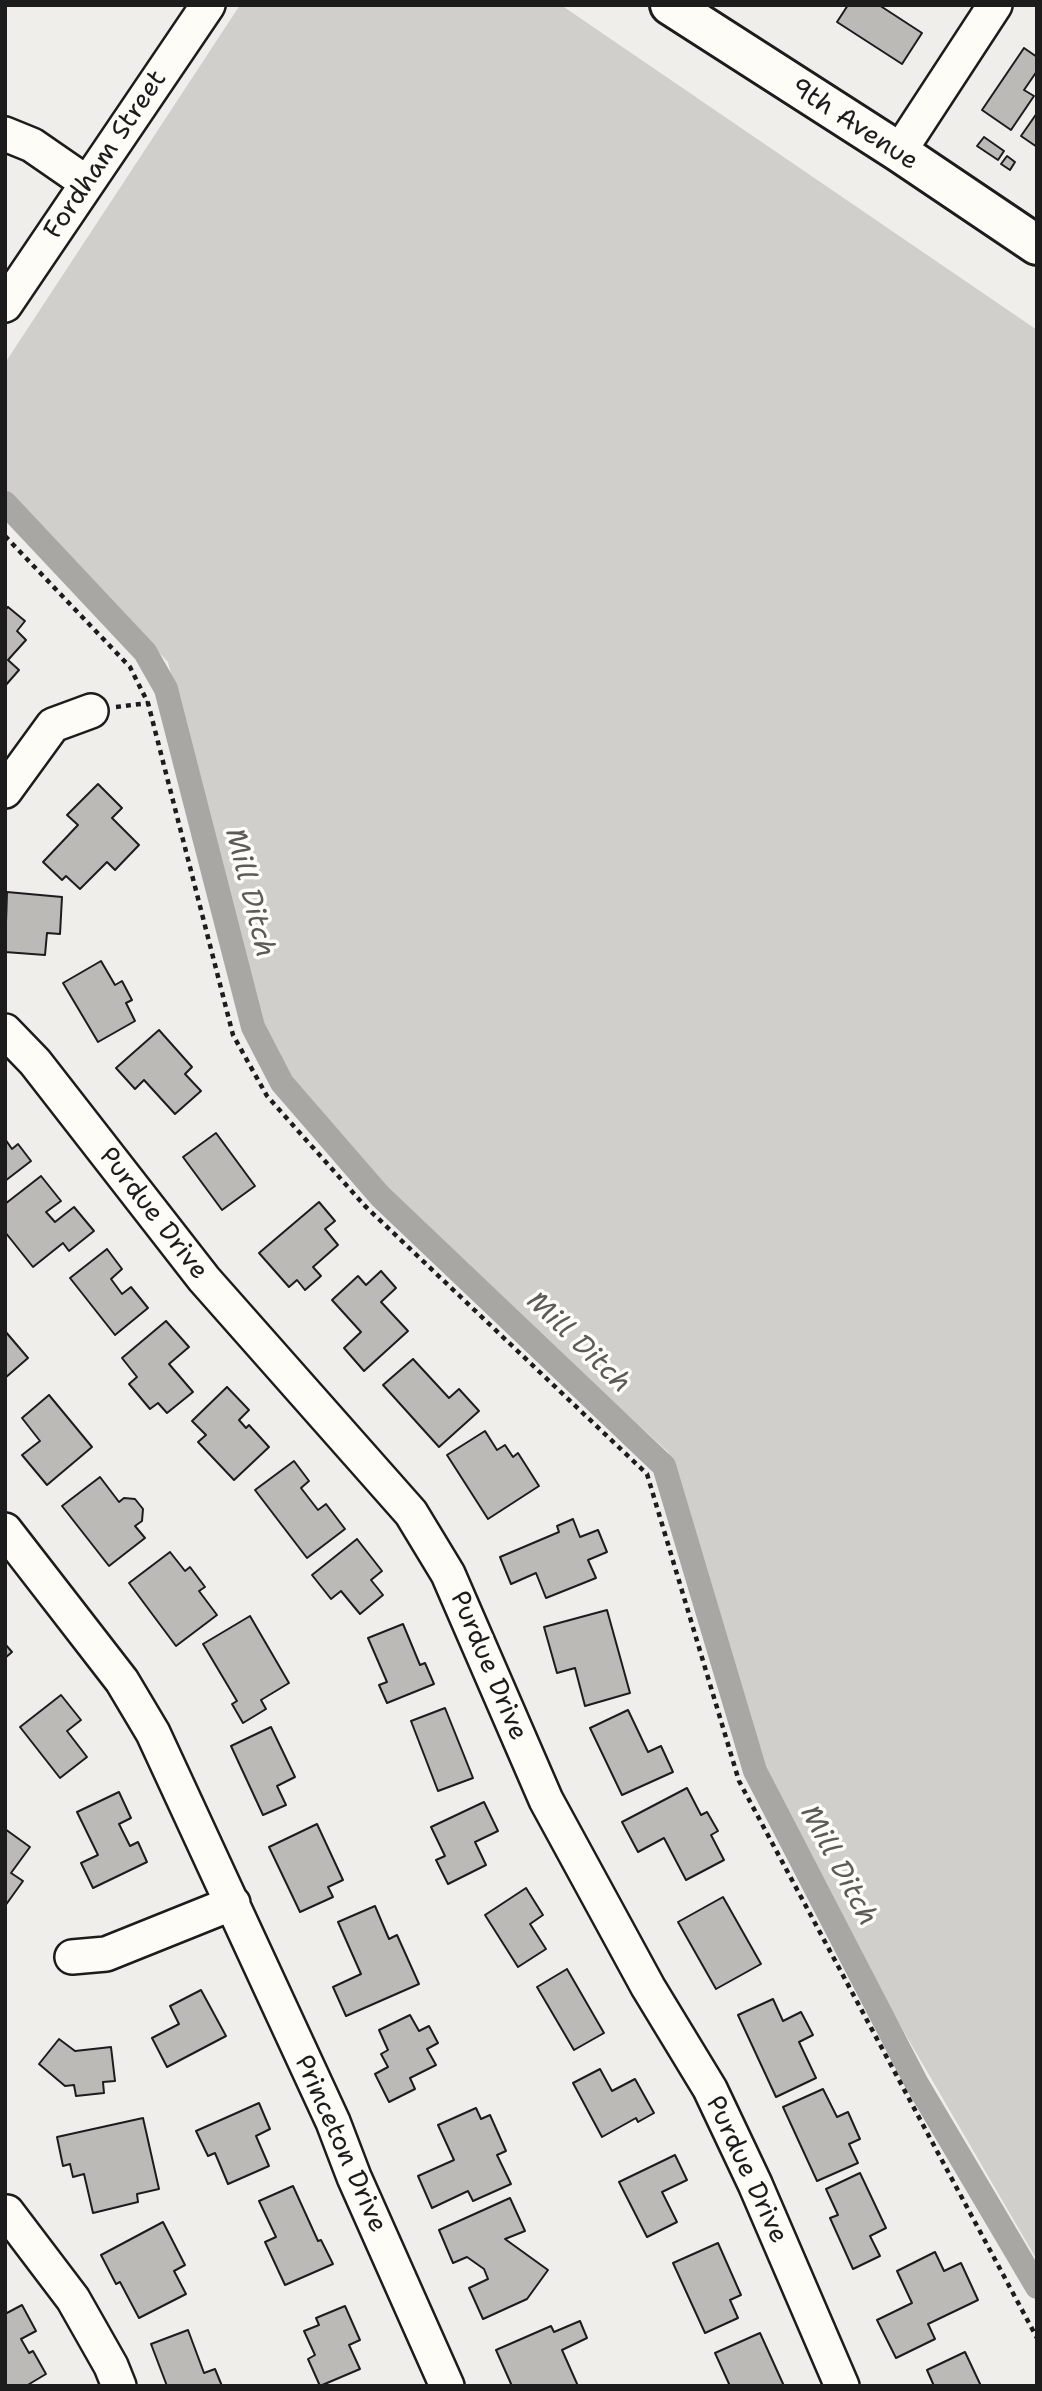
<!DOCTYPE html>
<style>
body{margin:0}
#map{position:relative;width:1042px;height:2391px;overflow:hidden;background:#f0eeea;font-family:"Shantell Sans",sans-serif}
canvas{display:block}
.frame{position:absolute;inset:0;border:7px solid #1c1c1c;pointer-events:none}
</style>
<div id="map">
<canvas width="1042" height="2391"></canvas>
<div class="frame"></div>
</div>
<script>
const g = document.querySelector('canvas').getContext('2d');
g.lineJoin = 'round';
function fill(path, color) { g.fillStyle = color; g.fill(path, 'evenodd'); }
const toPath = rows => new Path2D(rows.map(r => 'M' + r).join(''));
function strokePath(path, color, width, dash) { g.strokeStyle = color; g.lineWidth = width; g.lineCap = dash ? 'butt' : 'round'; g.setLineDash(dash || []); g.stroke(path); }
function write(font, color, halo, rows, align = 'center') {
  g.font = font + ' "Shantell Sans",sans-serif'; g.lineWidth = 7; g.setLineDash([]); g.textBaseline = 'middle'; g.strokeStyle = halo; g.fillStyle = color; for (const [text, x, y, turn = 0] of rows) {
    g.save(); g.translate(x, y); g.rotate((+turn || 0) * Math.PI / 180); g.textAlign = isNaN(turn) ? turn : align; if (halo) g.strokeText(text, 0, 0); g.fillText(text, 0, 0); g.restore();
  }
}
fill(toPath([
 [240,5,561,5,1037,330,1037,2260,834,1912,752,1742,668,1452,379,1187,290,1078,264,1033,168,662,5,491,5,363]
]), '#d0cfcc');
strokePath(toPath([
 [5,503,145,652,166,689,253,1027,282,1083,380,1196,664,1466,755,1771,916,2082,1037,2287]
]), '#a8a7a3', 24);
const building = toPath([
 [848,5,879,5,922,33,902,64,837,22,848,5],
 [1024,48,1037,57,1037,71,1024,90,1034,96,1011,130,982,110,1024,48],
 [1037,113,1037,147,1021,136,1037,113],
 [984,137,1004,151,998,160,977,146,984,137],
 [1007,156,1015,162,1010,170,1001,164,1007,156],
 [8,607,25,621,17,631,26,640,8,660,19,670,5,686,5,610,8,607],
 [98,784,122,808,112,818,139,845,115,870,107,862,80,889,66,876,62,880,43,862,78,825,67,815,98,784],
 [7,892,62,897,60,934,47,933,45,955,5,952,7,892],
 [101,961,115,985,122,981,132,1000,126,1003,135,1021,98,1042,63,983,101,961],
 [159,1030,192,1067,185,1074,201,1091,175,1114,144,1080,135,1089,116,1068,159,1030],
 [216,1133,255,1186,222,1210,183,1157,216,1133],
 [5,1139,12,1149,18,1144,31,1161,5,1181,5,1139],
 [41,1176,61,1201,46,1212,55,1222,74,1207,94,1231,69,1251,63,1243,33,1267,5,1232,5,1204,41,1176],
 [319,1202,335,1221,325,1229,338,1245,313,1267,321,1276,305,1290,297,1280,289,1287,259,1253,319,1202],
 [107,1249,122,1269,111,1279,122,1294,131,1287,148,1308,115,1335,70,1278,107,1249],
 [381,1271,396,1288,381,1302,408,1331,364,1371,344,1348,361,1332,332,1300,358,1276,366,1285,381,1271],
 [166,1321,189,1347,169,1364,193,1392,167,1413,158,1403,150,1409,129,1384,137,1377,122,1358,166,1321],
 [5,1331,28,1358,5,1378,5,1331],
 [413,1359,449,1398,459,1389,479,1411,439,1447,383,1385,413,1359],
 [227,1387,249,1410,239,1420,246,1428,249,1425,269,1447,234,1480,198,1442,206,1435,192,1421,227,1387],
 [49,1395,92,1447,47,1485,22,1455,40,1441,22,1418,49,1395],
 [485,1431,497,1450,505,1445,513,1457,518,1453,539,1486,488,1519,447,1455,485,1431],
 [294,1461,309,1481,301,1488,318,1510,326,1504,345,1529,307,1558,255,1490,294,1461],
 [100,1477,119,1502,124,1498,135,1499,143,1509,142,1521,135,1526,145,1538,109,1566,62,1506,100,1477],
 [573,1519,580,1537,598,1530,607,1552,588,1560,596,1578,546,1598,536,1573,511,1584,500,1557,559,1532,557,1526,573,1519],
 [357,1539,382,1571,371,1580,383,1595,360,1614,341,1591,331,1599,312,1575,357,1539],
 [170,1552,185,1571,190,1567,205,1587,199,1591,217,1615,176,1646,129,1583,170,1552],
 [607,1610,630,1693,585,1706,575,1668,557,1673,544,1627,607,1610],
 [250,1616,289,1683,261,1700,266,1709,243,1723,232,1704,237,1701,203,1644,250,1616],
 [403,1624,420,1665,425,1663,434,1684,387,1703,379,1685,387,1682,368,1638,403,1624],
 [5,1644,12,1652,5,1658,5,1644],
 [61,1695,81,1720,67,1731,87,1757,60,1778,20,1727,61,1695],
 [445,1708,473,1778,438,1791,411,1721,445,1708],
 [628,1710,648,1752,661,1746,673,1772,622,1795,590,1728,628,1710],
 [271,1727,295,1777,277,1786,286,1805,263,1815,231,1746,271,1727],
 [687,1788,701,1815,707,1812,718,1831,711,1835,724,1860,686,1880,664,1838,638,1852,622,1822,687,1788],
 [119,1792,131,1818,119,1824,130,1846,138,1842,147,1862,93,1888,81,1863,98,1855,77,1812,119,1792],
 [484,1802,498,1831,475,1842,486,1865,448,1884,436,1860,445,1856,431,1827,484,1802],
 [317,1824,343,1880,328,1887,333,1897,300,1912,269,1847,317,1824],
 [5,1829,30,1847,11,1873,23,1881,5,1906,5,1829],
 [526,1888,543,1915,530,1924,546,1949,518,1967,485,1915,526,1888],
 [723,1897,761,1964,716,1989,678,1922,723,1897],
 [375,1906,389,1939,397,1935,419,1984,346,2016,333,1987,361,1974,338,1922,375,1906],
 [567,1969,604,2033,574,2050,537,1987,567,1969],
 [201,1990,226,2036,167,2067,152,2038,179,2024,170,2006,201,1990],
 [773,1999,783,2021,801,2012,813,2035,799,2042,816,2078,776,2097,738,2015,773,1999],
 [410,2015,419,2031,429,2026,438,2043,427,2049,436,2065,410,2078,415,2089,389,2102,375,2074,388,2067,381,2054,388,2050,379,2030,410,2015],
 [59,2039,75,2051,111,2047,115,2081,103,2082,104,2093,76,2096,74,2085,65,2086,39,2064,59,2039],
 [600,2069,612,2091,635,2079,654,2113,638,2122,636,2118,602,2137,573,2083,600,2069],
 [823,2089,837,2117,848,2112,860,2139,849,2144,858,2163,817,2181,783,2107,823,2089],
 [259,2103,270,2129,256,2136,269,2166,228,2184,215,2153,208,2156,196,2131,259,2103],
 [476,2108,481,2119,490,2115,506,2151,497,2155,511,2184,473,2201,468,2191,432,2208,418,2176,454,2160,438,2125,476,2108],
 [143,2118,159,2189,137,2194,138,2202,93,2213,84,2174,73,2177,70,2164,63,2166,57,2137,143,2118],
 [675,2155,687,2180,662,2192,677,2222,647,2237,619,2182,675,2155],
 [860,2173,886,2228,870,2236,880,2256,853,2269,830,2218,838,2215,826,2189,860,2173],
 [293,2186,318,2241,321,2240,333,2264,285,2285,265,2242,276,2237,259,2201,293,2186],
 [510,2198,525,2231,505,2239,548,2270,527,2299,483,2319,469,2288,488,2279,484,2269,467,2257,453,2263,439,2230,510,2198],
 [163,2222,185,2265,174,2271,186,2294,139,2318,120,2282,116,2284,101,2255,163,2222],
 [718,2243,741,2295,730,2300,738,2318,705,2333,673,2263,718,2243],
 [935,2252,944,2271,961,2263,978,2300,928,2324,935,2339,896,2358,877,2320,912,2303,897,2271,935,2252],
 [22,2305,36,2331,21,2339,29,2353,33,2351,46,2374,26,2386,5,2386,5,2314,22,2305],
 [345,2306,360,2340,349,2345,360,2369,320,2386,308,2359,315,2355,304,2331,319,2325,316,2318,345,2306],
 [580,2321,587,2338,562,2350,578,2386,512,2386,496,2350,551,2326,554,2332,580,2321],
 [188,2330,204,2373,215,2369,222,2386,167,2386,151,2344,188,2330],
 [760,2333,784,2386,730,2386,715,2353,760,2333],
 [965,2352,981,2386,934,2386,927,2370,965,2352]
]);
fill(building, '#bbbab6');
strokePath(building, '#1c1c1c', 2);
const minor = toPath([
 [5,134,32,145,87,183],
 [899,152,995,5],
 [5,305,208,5],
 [5,791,53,725,91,711],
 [5,1031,35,1062,204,1279,411,1513,448,1574,546,1800,648,1987,710,2089,755,2184,842,2386],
 [5,1530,122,1681,153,1733,333,2122,354,2177,447,2386],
 [72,1957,106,1954,233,1903],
 [7,2212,73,2299,111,2366,119,2386]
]);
const major = toPath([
 [670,5,899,152,1037,245]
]);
strokePath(minor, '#1c1c1c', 38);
strokePath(major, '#1c1c1c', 44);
strokePath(toPath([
 [5,536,130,667,148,703,233,1035,267,1096,365,1206,647,1474,739,1781,1037,2338],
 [116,707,148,703]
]), '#1c1c1c', 4.5, [5, 5]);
strokePath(minor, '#fdfcf7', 33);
strokePath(major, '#fdfcf7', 38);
write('26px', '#1c1c1c', '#fdfcf7', [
 ["9th Avenue",854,125,33],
 ["Fordham Street",106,155,-56],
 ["Purdue Drive",153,1214,52],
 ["Purdue Drive",488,1666,67],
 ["Princeton Drive",340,2144,66],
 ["Purdue Drive",746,2170,65]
]);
write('italic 28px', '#5b5b59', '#fdfcf7', [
 ["Mill Ditch",249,893,76],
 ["Mill Ditch",578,1343,44],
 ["Mill Ditch",838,1866,62]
]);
</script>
